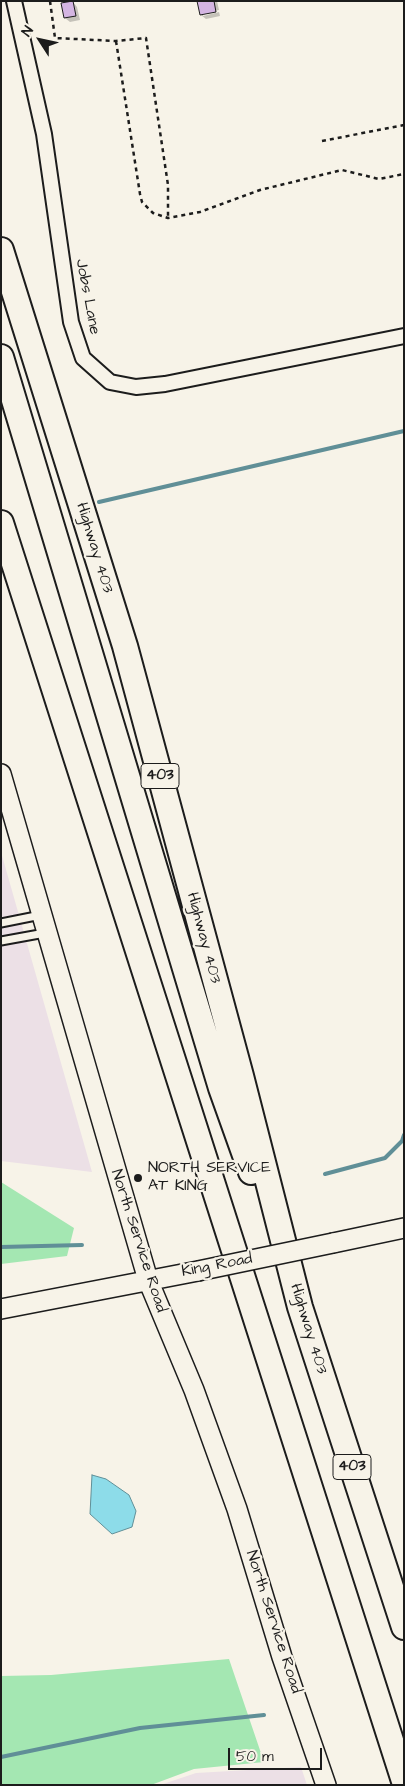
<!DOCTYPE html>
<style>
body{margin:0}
#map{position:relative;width:405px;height:1786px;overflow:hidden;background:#f7f3e8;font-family:"Architects Daughter",sans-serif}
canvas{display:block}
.frame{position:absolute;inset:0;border:2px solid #1c1c1c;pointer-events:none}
.north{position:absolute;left:15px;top:15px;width:50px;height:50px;-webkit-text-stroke:4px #f7f3e8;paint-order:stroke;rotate:305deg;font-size:14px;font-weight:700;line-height:20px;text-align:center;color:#1c1c1c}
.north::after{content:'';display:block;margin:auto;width:18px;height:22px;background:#1c1c1c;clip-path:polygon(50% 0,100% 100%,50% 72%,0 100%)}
.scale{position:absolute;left:228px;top:1748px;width:94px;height:22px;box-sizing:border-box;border:2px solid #1c1c1c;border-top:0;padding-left:6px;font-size:15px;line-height:18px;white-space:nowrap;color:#1c1c1c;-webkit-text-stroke:4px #f7f3e8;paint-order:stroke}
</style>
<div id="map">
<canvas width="405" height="1786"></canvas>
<div class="frame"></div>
<div class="north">N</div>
<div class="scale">50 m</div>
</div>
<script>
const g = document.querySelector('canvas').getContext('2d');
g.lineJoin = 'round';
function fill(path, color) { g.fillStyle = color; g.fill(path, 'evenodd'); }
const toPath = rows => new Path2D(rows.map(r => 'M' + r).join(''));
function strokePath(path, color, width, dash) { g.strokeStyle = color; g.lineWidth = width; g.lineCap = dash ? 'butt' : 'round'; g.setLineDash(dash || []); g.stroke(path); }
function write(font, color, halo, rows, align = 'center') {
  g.font = font + ' "Architects Daughter",sans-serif'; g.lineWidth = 4.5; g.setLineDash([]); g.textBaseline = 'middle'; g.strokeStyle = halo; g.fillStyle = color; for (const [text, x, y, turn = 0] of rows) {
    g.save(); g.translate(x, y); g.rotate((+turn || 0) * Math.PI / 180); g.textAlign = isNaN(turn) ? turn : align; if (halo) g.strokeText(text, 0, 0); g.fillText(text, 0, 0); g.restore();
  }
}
fill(toPath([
 [1,852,92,1172,1,1161],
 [301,1767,307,1785,160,1785,196,1773]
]), '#ece0e6');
fill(toPath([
 [1,1182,74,1228,67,1256,1,1264],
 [229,1659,264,1762,194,1769,151,1785,1,1785,1,1676,51,1675]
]), '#a4e7b2');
const water = toPath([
 [92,1475,106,1479,129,1495,136,1511,132,1527,112,1534,90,1514,92,1475]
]);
fill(water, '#8ddce9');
strokePath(water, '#608f97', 1);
fill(toPath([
 [199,1,217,1,219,10,203,13,203,16,219,12,220,16,206,19,201,15],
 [73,2,77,7,80,20,70,22,65,18]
]), '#0003');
strokePath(toPath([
 [99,502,404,431],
 [325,1174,385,1158,402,1141,404,1135],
 [1,1247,82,1245],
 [1,1757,140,1728,264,1715]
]), '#608f97', 4);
const building = toPath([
 [73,1,76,16,64,18,61,3,73,1],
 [197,1,214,1,216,12,200,15,197,1]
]);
fill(building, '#d4b5e2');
strokePath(building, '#1c1c1c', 1);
const lane = toPath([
 [1,923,41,915],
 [1,941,45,933]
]);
const street = toPath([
 [14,1,44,134,71,322,83,358,110,382,136,387,165,384,404,336]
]);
const secondary = toPath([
 [1,774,148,1280,194,1390,237,1509,282,1657,326,1785],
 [333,1243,404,1228],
 [1,1309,198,1271]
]);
const highway = toPath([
 [1,250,125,646,241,1076,300,1307,404,1627],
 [1,357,221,1088,251,1172],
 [1,523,404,1781]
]);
strokePath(lane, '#1c1c1c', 11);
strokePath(street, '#1c1c1c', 18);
strokePath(secondary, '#1c1c1c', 22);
strokePath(highway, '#1c1c1c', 28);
strokePath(toPath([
 [50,1,55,38,116,41,146,38,168,185,168,218],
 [116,41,140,194,142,202,153,213,168,218,200,212,260,190,342,170,379,179,404,174],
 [322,141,404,125]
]), '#1c1c1c', 2.5, [4, 4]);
strokePath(lane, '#f7f3e8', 7);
strokePath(street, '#f7f3e8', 14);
strokePath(secondary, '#f7f3e8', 19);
strokePath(highway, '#f7f3e8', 24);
const secondaryBridge = toPath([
 [198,1271,333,1243]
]);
strokePath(secondaryBridge, '#1c1c1c', 22, []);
strokePath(secondaryBridge, '#f7f3e8', 19);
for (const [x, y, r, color] of [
 [138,1178,5,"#1c1c1c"]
]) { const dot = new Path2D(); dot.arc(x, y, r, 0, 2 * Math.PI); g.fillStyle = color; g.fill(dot); strokePath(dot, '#f7f3e8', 2); }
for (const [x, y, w] of [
 [160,776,38],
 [352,1467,38]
]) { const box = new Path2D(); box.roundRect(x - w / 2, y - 12.5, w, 25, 4); g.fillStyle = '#f7f3e8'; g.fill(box); strokePath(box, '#1c1c1c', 1); }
write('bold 15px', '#1c1c1c', null, [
 ["403",160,776],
 ["403",352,1467]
]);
write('16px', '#1c1c1c', '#f7f3e8', [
 ["Jobs Lane",87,297,79],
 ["Highway 403",94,548,73],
 ["Highway 403",203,938,75],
 ["North Service Road",138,1241,72],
 ["King Road",217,1266,-11],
 ["Highway 403",308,1329,73],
 ["North Service Road",273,1622,72]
]);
write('16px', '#1c1c1c', '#f7f3e8', [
 ["NORTH SERVICE",148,1169],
 ["AT KING",148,1187]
], 'left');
</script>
